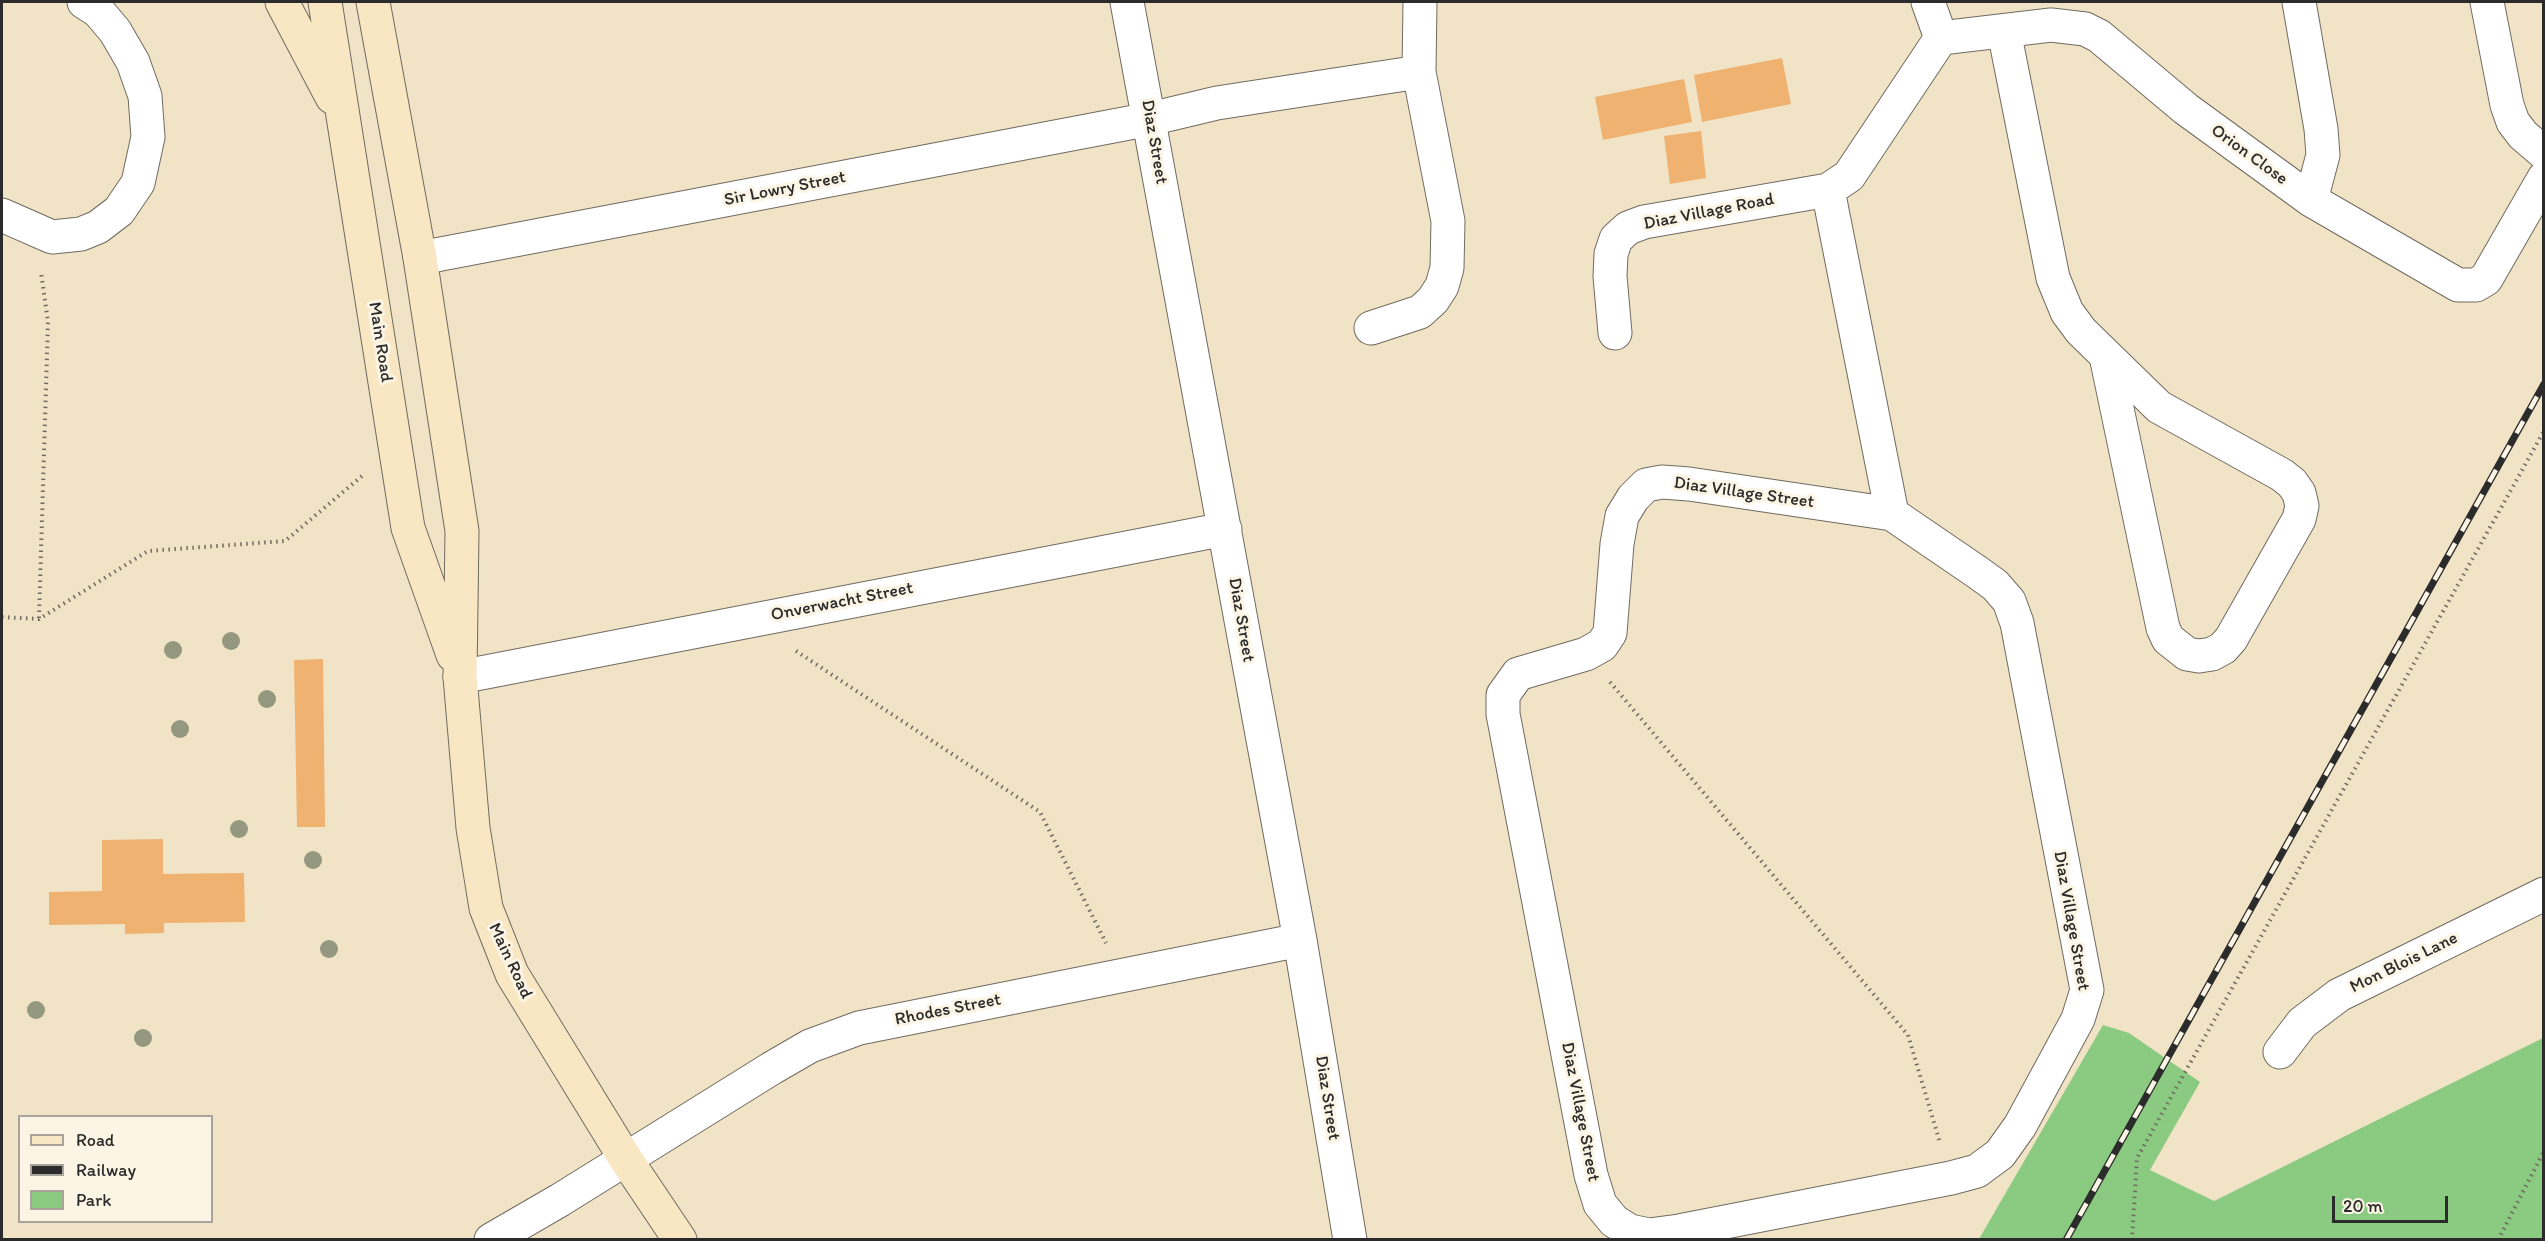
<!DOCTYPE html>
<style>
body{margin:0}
#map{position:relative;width:2545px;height:1241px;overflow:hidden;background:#f1e3c6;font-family:Itim,sans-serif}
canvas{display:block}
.frame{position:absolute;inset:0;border:3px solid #2b2b2b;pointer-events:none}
.legend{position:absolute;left:18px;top:1115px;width:195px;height:108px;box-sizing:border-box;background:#fcf5e5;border:2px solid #a8a49b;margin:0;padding:8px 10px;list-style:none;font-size:18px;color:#2b2b2b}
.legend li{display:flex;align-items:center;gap:12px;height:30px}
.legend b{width:30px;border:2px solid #a8a49b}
.scale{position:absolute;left:2332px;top:1196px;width:116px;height:27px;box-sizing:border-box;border:3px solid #2b2b2b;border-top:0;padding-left:8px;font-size:18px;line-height:21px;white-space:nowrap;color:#2b2b2b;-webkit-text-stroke:4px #fcf5e5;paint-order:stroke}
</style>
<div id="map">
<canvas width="2545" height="1241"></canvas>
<div class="frame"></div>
<ul class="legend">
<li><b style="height:8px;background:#f9e7c3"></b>Road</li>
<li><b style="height:8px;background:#2b2b2b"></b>Railway</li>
<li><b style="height:16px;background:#8aca81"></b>Park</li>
</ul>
<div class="scale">20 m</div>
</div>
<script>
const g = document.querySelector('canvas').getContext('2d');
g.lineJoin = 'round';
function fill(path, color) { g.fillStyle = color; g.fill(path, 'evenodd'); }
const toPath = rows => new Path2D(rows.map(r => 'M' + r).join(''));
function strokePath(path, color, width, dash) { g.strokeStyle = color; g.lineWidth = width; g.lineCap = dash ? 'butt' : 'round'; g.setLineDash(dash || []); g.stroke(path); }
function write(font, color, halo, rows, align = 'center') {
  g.font = font + ' Itim,sans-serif'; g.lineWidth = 6; g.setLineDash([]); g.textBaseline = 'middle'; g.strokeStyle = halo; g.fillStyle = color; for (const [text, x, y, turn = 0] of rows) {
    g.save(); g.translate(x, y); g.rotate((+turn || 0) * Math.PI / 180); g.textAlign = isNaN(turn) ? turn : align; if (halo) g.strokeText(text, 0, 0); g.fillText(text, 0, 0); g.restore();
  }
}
fill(toPath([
 [2103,1025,2129,1033,2200,1082,2150,1170,2214,1201,2543,1038,2543,1239,1979,1239]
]), '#8aca81');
fill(toPath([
 [1782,58,1791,104,1702,122,1694,75],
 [1684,79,1692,122,1603,140,1595,97],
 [1701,131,1706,178,1670,184,1664,136],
 [323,659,325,827,297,827,294,660],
 [163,839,163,874,244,873,245,922,164,923,164,933,125,934,125,924,49,925,49,892,102,891,102,840]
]), '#efb270');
const street = toPath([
 [1127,2,1300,940,1350,1240],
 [1928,2,1941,38,2051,25,2085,29,2099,36,2186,109,2311,200,2458,285,2476,285,2486,279,2544,178],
 [2299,2,2321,129,2323,155,2311,200],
 [2487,2,2507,105,2513,122,2523,135,2544,153],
 [2004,31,2053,278,2067,312,2081,331,2159,407,2282,475,2292,483,2299,493,2302,506,2299,519,2231,639,2223,648,2212,654,2199,656,2187,654,2168,639,2163,628,2106,356],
 [1828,190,1892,514],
 [2,215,52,237,81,234,98,227,119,211,138,183,148,137,145,96,133,62,115,31,98,11,84,2],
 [420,258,1150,119,1217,103,1419,72,1420,2],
 [1371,328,1420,312,1433,300,1442,286,1447,268,1448,221,1419,72],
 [1615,333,1610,276,1611,254,1616,239,1628,228,1644,222,1828,190,1849,176,1941,38],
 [1662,482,1689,484,1892,514,1977,572,1995,585,2009,601,2017,623,2087,990,2078,1019,2020,1126,2000,1154,1977,1171,1951,1178,1679,1231,1649,1235,1630,1231,1614,1221,1600,1204,1591,1175,1503,714,1503,695,1518,674,1586,654,1602,645,1610,633,1617,544,1622,516,1633,498,1646,485,1662,482],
 [460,677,1225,529],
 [2280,1052,2302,1023,2339,995,2544,894],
 [491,1240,560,1200,772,1068,810,1046,859,1028,1300,940]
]);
const secondary = toPath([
 [282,2,332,97],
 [325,2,408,528,453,655],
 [373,2,420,258,462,531,460,677,473,828,486,908,512,974,625,1158,680,1240]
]);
strokePath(street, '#706b61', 35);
strokePath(secondary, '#706b61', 35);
strokePath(toPath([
 [2,617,39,619,148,551,285,541,362,476],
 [39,618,48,322,41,272],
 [796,651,1040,812,1106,943],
 [1610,682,1908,1035,1940,1143],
 [2132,1240,2137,1158,2544,431],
 [2498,1240,2544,1151]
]), '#706b61', 4, [1.5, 4.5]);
strokePath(street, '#fff', 33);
strokePath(secondary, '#f9e7c3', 33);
const rail = toPath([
 [2066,1240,2544,384]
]);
strokePath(rail, '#2b2b2b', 7);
strokePath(rail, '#fcf5e5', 4.5, [14]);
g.fillStyle = '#94987f';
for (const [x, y] of [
 [231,641],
 [173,650],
 [267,699],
 [180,729],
 [239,829],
 [313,860],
 [329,949],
 [36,1010],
 [143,1038]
]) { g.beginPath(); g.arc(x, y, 9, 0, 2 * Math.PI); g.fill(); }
write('18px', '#2b2b2b', '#fcf5e5', [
 ["Diaz Street",1154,142,80],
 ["Orion Close",2249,155,36],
 ["Sir Lowry Street",785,189,-11],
 ["Diaz Village Road",1709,212,-11],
 ["Main Road",380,342,81],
 ["Diaz Village Street",1744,493,8],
 ["Onverwacht Street",842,602,-11],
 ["Diaz Street",1241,620,80],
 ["Diaz Village Street",2071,921,80],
 ["Main Road",510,961,65],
 ["Mon Blois Lane",2404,963,-26],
 ["Rhodes Street",948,1010,-11],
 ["Diaz Street",1327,1098,81],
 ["Diaz Village Street",1580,1112,79]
]);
</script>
